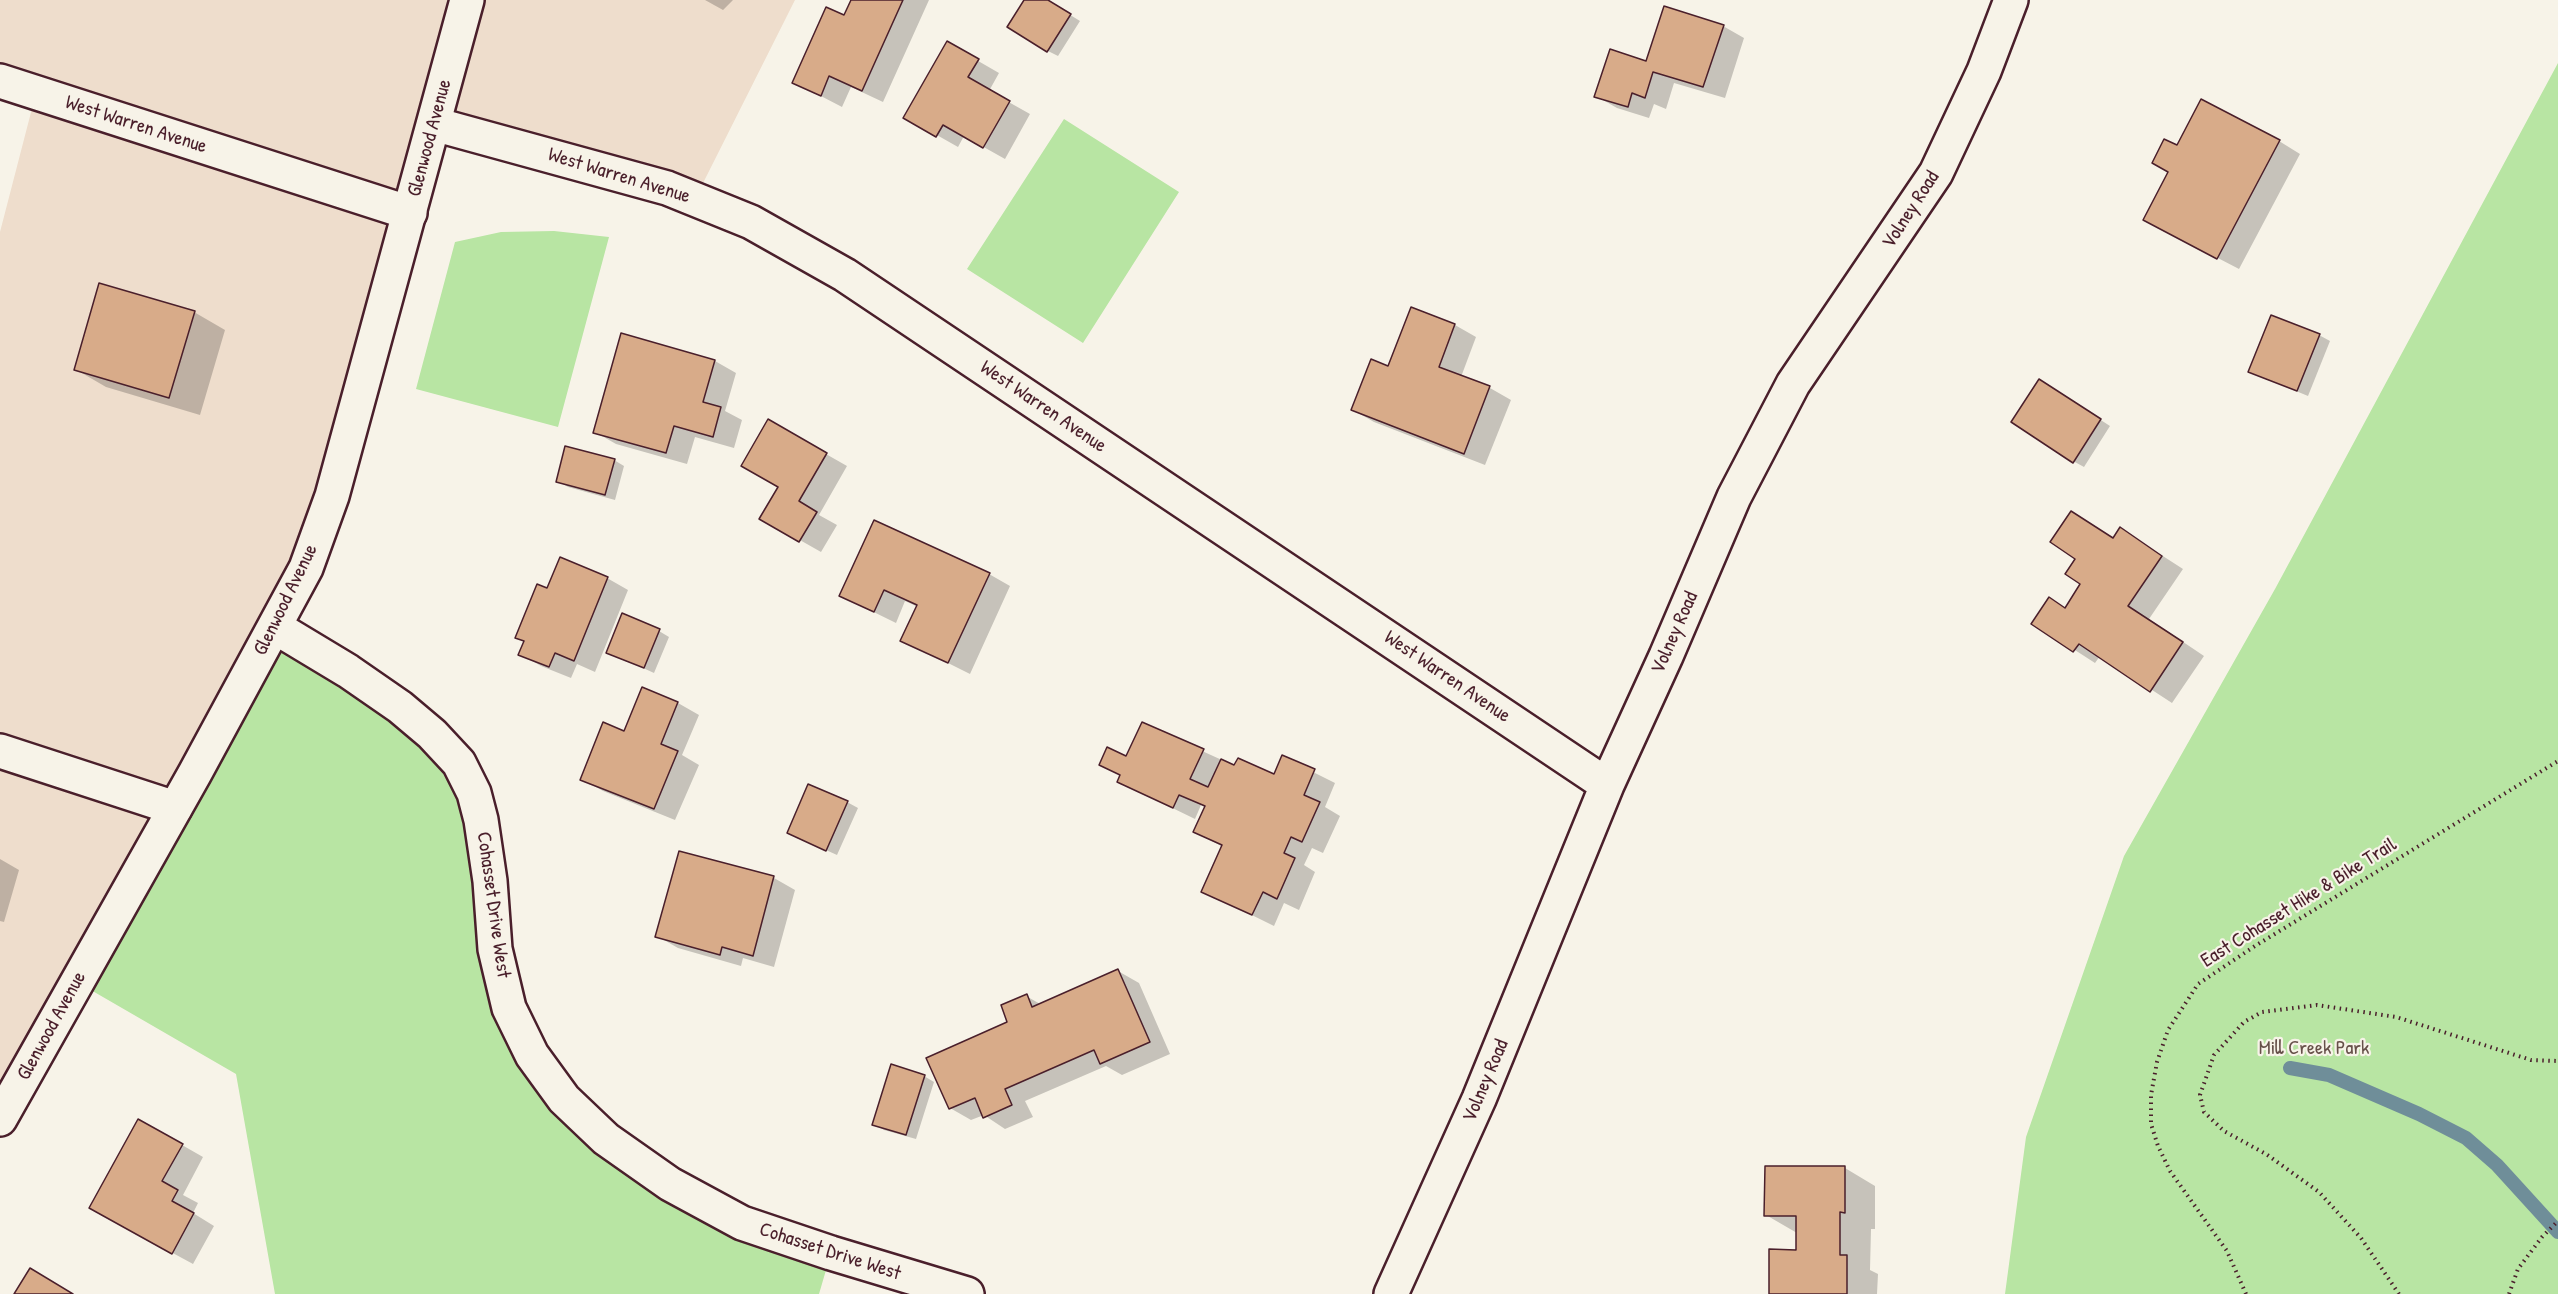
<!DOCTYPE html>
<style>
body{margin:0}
canvas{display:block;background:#f7f3e8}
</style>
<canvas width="2558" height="1294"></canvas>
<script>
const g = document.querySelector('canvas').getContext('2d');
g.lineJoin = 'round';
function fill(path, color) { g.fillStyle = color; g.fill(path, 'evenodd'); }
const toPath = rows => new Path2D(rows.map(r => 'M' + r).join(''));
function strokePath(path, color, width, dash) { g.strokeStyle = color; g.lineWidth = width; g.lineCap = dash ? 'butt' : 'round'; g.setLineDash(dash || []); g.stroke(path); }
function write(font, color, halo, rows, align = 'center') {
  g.font = font + ' "Patrick Hand",sans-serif'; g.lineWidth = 4.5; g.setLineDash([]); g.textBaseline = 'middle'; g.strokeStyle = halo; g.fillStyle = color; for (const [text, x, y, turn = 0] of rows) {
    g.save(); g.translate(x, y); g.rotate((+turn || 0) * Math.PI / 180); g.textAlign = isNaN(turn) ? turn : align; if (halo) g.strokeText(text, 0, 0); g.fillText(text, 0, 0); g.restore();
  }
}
fill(toPath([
 [0,0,795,0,695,199,434,124,332,496,0,1119,0,232,36,93,0,81]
]), '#edc');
fill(toPath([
 [2558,63,2558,1294,2005,1294,2026,1137,2124,856,2275,589],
 [1064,119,1179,192,1083,343,967,269],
 [554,231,609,237,558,427,416,389,455,242,501,232],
 [275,627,459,763,509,1008,606,1139,831,1253,819,1294,275,1294,236,1074,77,982]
]), '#b8e5a3');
fill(toPath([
 [705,0,733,0,723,10],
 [852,0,929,0,883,102,851,87,842,107,794,82,845,17],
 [1026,0,1046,0,1080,21,1058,56,1048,51],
 [1723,26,1744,38,1725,98,1674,83,1666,109,1654,104,1649,118,1617,108,1596,96],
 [947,43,999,73,989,91,1030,114,1005,159,964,136,958,147,905,117],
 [2279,141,2300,154,2239,269,2166,231,2170,172,2177,147],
 [1412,308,1455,325,1476,337,1461,377,1490,388,1511,400,1485,465,1374,422,1353,410,1389,368],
 [194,312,225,330,200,415,106,387,75,369],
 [622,335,715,361,736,373,725,411,742,420,734,448,695,437,687,464,616,444,595,432],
 [2319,335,2330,341,2308,396,2250,372],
 [2050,387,2110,426,2084,467,2073,461],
 [768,421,847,466,819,515,837,525,821,552,761,518,780,487],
 [614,460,624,466,615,500,568,487,558,481],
 [2072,513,2114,539,2121,529,2183,569,2149,619,2204,656,2172,703,2100,656,2095,663,2033,623,2050,599,2066,608,2082,583],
 [989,574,1010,586,970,674,902,640,918,607,905,601,896,623,841,596],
 [607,578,628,590,595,672,577,664,571,678,541,666,520,654,525,642,517,637,548,590],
 [659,631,669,637,654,673,608,652],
 [642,689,678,703,699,715,682,755,699,765,675,820,603,791,582,779,625,733],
 [1143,724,1235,766,1275,776,1283,757,1335,783,1325,807,1340,816,1323,853,1312,848,1304,865,1315,872,1299,910,1284,903,1274,926,1203,891,1223,847,1195,832,1206,808,1201,805,1195,819,1119,782,1121,776,1101,764,1127,758],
 [847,802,858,808,837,855,788,833],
 [680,853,774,878,795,890,774,967,743,958,741,966,678,948,657,936],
 [0,859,19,870,4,922,0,921],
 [1118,971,1139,983,1170,1054,1122,1075,1106,1066,1025,1101,1033,1117,1005,1129,984,1115,971,1120,950,1108,1026,996,1042,1005],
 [924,1076,934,1082,916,1139,884,1130,874,1124],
 [182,1145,203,1157,183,1195,198,1203,193,1213,214,1226,193,1264,112,1220],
 [1845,1168,1875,1186,1875,1229,1871,1229,1870,1270,1878,1274,1877,1294,1770,1294,1797,1251,1797,1233,1766,1215]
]), '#0003');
strokePath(toPath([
 [2290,1068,2329,1075,2419,1114,2466,1138,2497,1165,2558,1232]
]), '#6f8e99', 14);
const building = toPath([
 [851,0,903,0,862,91,829,76,821,96,792,83,826,7,844,15,851,0],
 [1024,0,1048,0,1071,14,1047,52,1007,27,1024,0],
 [1664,6,1724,25,1703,87,1653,72,1645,98,1632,93,1628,107,1594,97,1610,49,1646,61,1664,6],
 [947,41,979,59,968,77,1010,101,983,148,943,125,936,137,903,118,947,41],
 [2201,99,2280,140,2217,259,2143,220,2168,172,2152,163,2164,139,2177,145,2201,99],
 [99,283,195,311,169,398,74,370,99,283],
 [1411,307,1455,324,1439,367,1490,386,1464,454,1351,410,1371,359,1388,366,1411,307],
 [2271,315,2320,334,2297,391,2248,372,2271,315],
 [621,333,715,360,703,402,721,407,713,437,674,426,666,453,593,433,621,333],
 [2039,379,2101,419,2073,463,2011,422,2039,379],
 [768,419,827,453,799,501,817,512,799,542,759,519,778,487,741,466,768,419],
 [565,446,615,459,605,495,556,482,565,446],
 [2071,511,2113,538,2120,527,2162,556,2128,606,2183,642,2150,692,2079,644,2073,652,2031,624,2049,597,2065,608,2080,584,2065,574,2075,559,2050,542,2071,511],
 [874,520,990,573,948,663,900,641,917,605,884,590,874,612,839,596,874,520],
 [560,557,608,577,574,661,555,653,549,667,518,655,524,641,515,638,537,584,547,588,560,557],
 [622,613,660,629,644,668,606,653,622,613],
 [642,687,678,702,661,744,678,751,654,809,580,780,603,722,624,731,642,687],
 [1142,722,1204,749,1190,779,1208,787,1221,759,1234,765,1238,758,1274,774,1282,755,1315,769,1304,795,1320,802,1302,842,1291,837,1284,853,1295,858,1277,899,1263,892,1252,915,1201,892,1222,845,1193,832,1205,806,1179,795,1173,808,1117,782,1120,775,1099,765,1107,747,1126,756,1142,722],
 [808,784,848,801,826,851,787,833,808,784],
 [679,851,774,876,753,956,722,947,720,955,655,937,679,851],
 [1118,969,1150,1042,1100,1064,1094,1050,1005,1089,1012,1105,983,1118,975,1098,949,1109,926,1058,1007,1022,1001,1005,1027,994,1032,1007,1118,969],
 [891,1064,925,1075,906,1135,872,1125,891,1064],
 [138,1119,183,1144,162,1181,178,1190,172,1201,194,1213,172,1254,89,1208,138,1119],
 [1765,1166,1845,1166,1845,1213,1840,1212,1840,1255,1847,1255,1847,1294,1769,1294,1769,1249,1796,1250,1796,1216,1764,1216,1765,1166],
 [30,1268,73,1294,14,1294,30,1268]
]);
fill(building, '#d8ab89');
strokePath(building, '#4a1f2b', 1.5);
const minor = toPath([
 [0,81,410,213],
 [434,124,667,188,751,222,845,275,1607,785],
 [275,627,348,671,400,707,432,734,459,763,474,793,481,820,490,881,495,949,509,1008,532,1055,564,1099,606,1139,670,1184,742,1223,831,1253,967,1294],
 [0,751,175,808],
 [1391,1294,1479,1099,1607,785,1666,656,1734,497,1793,384,1936,173,1984,71,2011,0]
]);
const major = toPath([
 [0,1119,195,773,306,568,332,496,467,0]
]);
strokePath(minor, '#4a1f2b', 38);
strokePath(major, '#4a1f2b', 38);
strokePath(toPath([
 [2246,1294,2227,1251,2170,1171,2158,1146,2151,1124,2151,1095,2157,1062,2168,1030,2198,984,2255,946,2558,761],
 [2399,1294,2361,1238,2319,1192,2266,1154,2224,1131,2204,1112,2200,1095,2214,1055,2244,1022,2262,1012,2317,1005,2396,1017,2531,1060,2558,1061],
 [2509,1294,2518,1269,2542,1237,2558,1221]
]), '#4a1f2b', 4, [1.5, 4.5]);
strokePath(minor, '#f7f3e8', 33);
strokePath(major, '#f7f3e8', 33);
write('20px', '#4a1f2b', '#f7f3e8', [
 ["West Warren Avenue",136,125,18],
 ["Glenwood Avenue",430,138,-75],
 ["West Warren Avenue",619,176,17],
 ["Volney Road",1911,210,-57],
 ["West Warren Avenue",1043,407,34],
 ["Glenwood Avenue",286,600,-64],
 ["Volney Road",1675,633,-66],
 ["West Warren Avenue",1447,677,34],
 ["East Cohasset Hike & Bike Trail",2299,903,-32],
 ["Cohasset Drive West",493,905,82],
 ["Glenwood Avenue",52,1026,-61],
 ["Volney Road",1486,1081,-67],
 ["Cohasset Drive West",830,1252,18]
]);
write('20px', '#665049', '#f7f3e8', [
 ["Mill Creek Park",2314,1049]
]);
</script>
